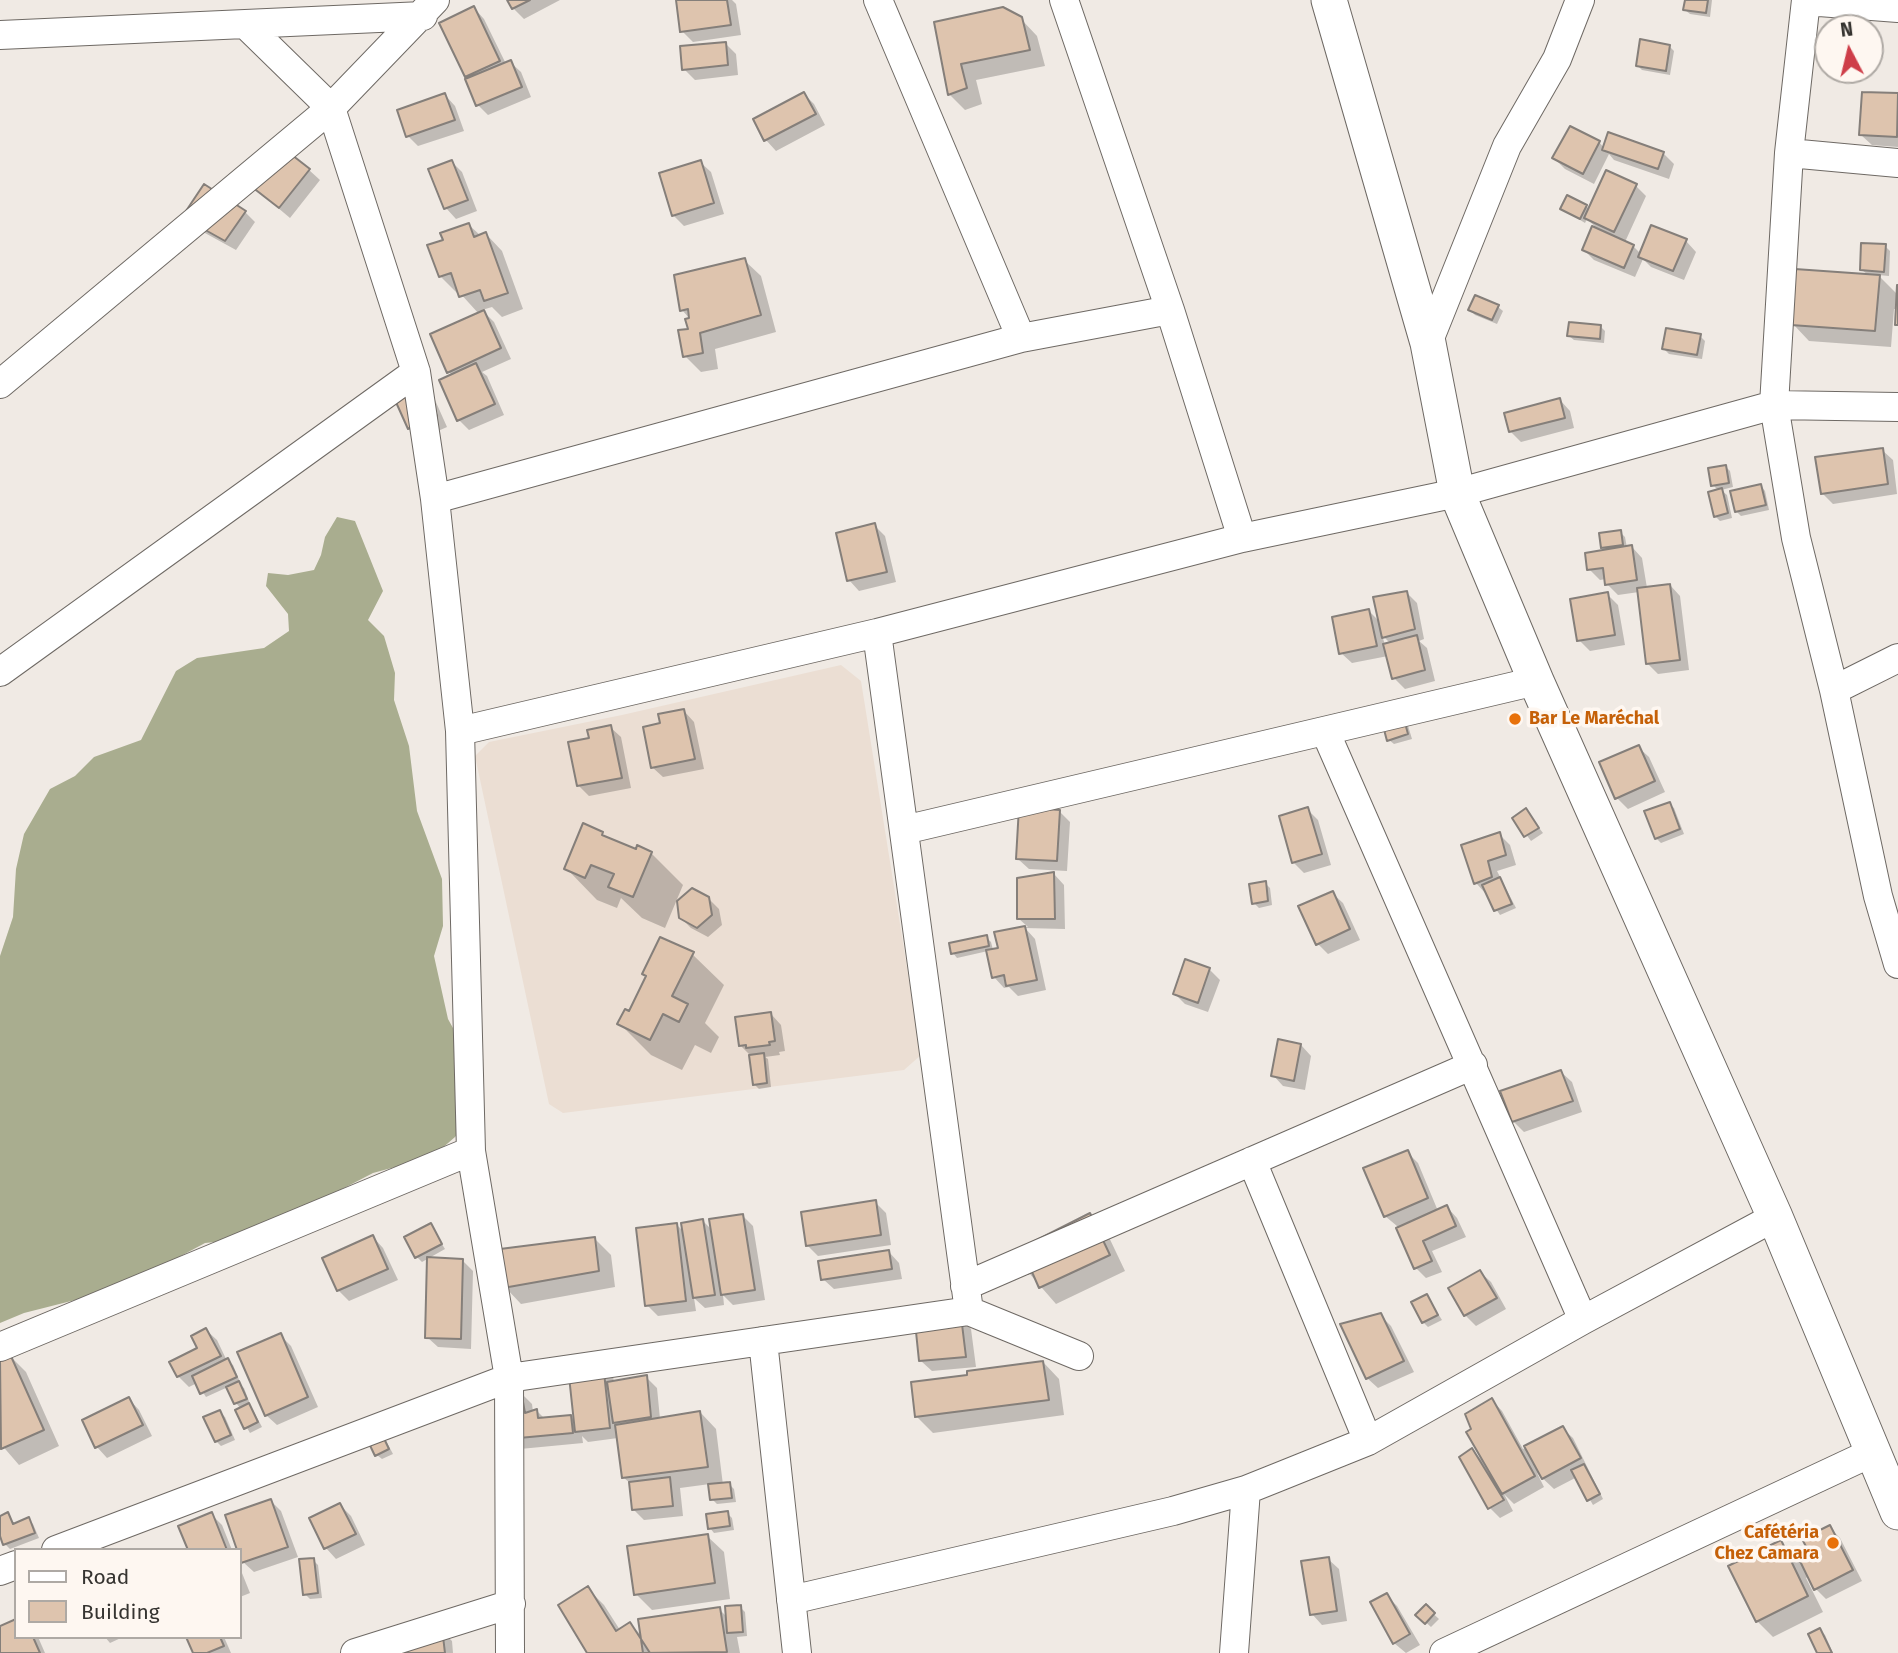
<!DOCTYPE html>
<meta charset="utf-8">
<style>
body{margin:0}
#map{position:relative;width:1898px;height:1653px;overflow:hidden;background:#f0eae4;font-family:"Fira Sans",sans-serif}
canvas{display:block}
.legend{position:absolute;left:14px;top:1548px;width:228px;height:91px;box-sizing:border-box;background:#fef7f1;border:2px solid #aea9a4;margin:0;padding:9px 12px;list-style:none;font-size:21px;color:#363431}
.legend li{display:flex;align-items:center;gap:14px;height:35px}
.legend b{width:35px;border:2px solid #aea9a4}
.north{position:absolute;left:1814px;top:14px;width:70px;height:70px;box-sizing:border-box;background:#fef7f1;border:2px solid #aea9a4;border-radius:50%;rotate:353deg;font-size:19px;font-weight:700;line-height:28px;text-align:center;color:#363431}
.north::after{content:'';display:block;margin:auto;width:24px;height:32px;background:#ce3e49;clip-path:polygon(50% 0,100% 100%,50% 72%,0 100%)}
</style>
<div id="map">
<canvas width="1898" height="1653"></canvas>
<ul class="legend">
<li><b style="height:9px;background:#fff"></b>Road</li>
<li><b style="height:19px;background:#dec4ae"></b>Building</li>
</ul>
<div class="north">N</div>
</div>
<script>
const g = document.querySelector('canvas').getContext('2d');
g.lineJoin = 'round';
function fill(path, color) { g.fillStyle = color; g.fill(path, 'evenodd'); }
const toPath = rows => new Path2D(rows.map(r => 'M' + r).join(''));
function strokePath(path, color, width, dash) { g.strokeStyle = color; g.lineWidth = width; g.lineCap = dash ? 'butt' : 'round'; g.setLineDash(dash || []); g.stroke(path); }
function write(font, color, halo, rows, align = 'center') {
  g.font = font + ' "Fira Sans",sans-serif'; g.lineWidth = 7; g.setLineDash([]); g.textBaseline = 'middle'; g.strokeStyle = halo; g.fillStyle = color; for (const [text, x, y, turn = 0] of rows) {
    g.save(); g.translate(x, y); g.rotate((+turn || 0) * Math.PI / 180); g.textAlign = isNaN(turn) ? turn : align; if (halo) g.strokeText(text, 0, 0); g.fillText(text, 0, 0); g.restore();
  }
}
fill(toPath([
 [841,665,861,681,921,1055,904,1070,563,1113,549,1104,475,756,489,742,622,715]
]), '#ebded3');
fill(toPath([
 [337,517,355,521,383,591,368,620,384,636,395,673,394,700,409,746,417,811,442,879,443,926,434,956,448,1019,464,1048,470,1119,455,1137,432,1157,373,1173,246,1239,205,1243,166,1264,87,1297,24,1313,0,1323,0,956,13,917,16,869,24,834,50,789,75,776,94,757,141,740,176,671,197,658,264,648,289,631,288,614,266,586,268,573,288,575,314,570,321,555,325,537]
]), '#a9ad8f');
fill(toPath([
 [509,0,560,0,524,19,513,8],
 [677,0,732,0,736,4,741,35,693,42,682,31],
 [1686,0,1712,0,1710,17,1690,14,1685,10],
 [474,8,484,19,506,64,510,62,521,72,531,97,488,115,478,105,466,76],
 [1021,19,1037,36,1045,66,976,80,982,104,965,110,949,94,936,24],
 [725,43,736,54,738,75,695,80,684,69],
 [1670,47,1674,51,1670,75,1642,70,1637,65],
 [1864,93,1898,95,1898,147,1872,145,1861,135],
 [804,94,814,104,825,125,776,151,766,140,755,120],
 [445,95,455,106,464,131,418,146,408,136],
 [1599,142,1604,148,1663,153,1674,164,1669,179,1614,160,1609,154,1594,184,1565,169,1554,158],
 [452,162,462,172,477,211,456,219,446,208],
 [700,162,711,172,724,214,684,226,673,215],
 [309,170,320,180,290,218,245,180],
 [1636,186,1646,196,1625,242,1633,246,1641,254,1686,241,1696,252,1684,280,1651,267,1643,259,1635,277,1594,260,1584,250,1600,231,1587,219,1585,223,1562,209,1586,206,1590,210],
 [245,212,255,222,236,250,194,227],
 [469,225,481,236,486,234,502,251,523,309,502,317,492,307,482,310,494,322,511,359,482,372,487,376,504,415,469,430,459,420,453,376,449,372,479,314,459,292,457,293,440,276,445,241],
 [1885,246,1890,251,1889,276,1878,275,1898,295,1898,325,1897,309,1894,309,1891,347,1809,341,1793,324,1868,275,1862,270],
 [744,260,761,276,776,332,715,349,718,369,701,372,685,356,691,320,682,310],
 [1498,307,1503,311,1497,324,1475,315,1470,310],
 [1600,326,1605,331,1604,343,1574,340,1569,336],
 [1700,336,1705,341,1702,359,1669,354,1664,349],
 [424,390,435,400,447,427,420,439,409,428],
 [1560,400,1570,411,1574,428,1521,442,1510,431],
 [1882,450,1893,460,1897,494,1833,504,1822,493],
 [1726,467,1730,471,1733,487,1721,490,1727,495,1732,518,1720,521,1715,516,1719,491,1713,485],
 [1761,486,1765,491,1769,510,1741,516,1736,511],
 [874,525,885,536,896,582,859,591,849,580],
 [1620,532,1625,537,1627,548,1632,547,1642,558,1647,588,1670,585,1680,596,1689,670,1658,674,1648,664,1639,592,1618,595,1607,584,1606,579,1600,580,1589,569,1607,551,1603,547],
 [1407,593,1417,603,1424,639,1419,641,1427,648,1435,681,1405,689,1394,678,1388,656,1352,663,1341,653,1369,611,1381,623],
 [1382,635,1391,644,1385,645],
 [1607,594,1618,605,1625,645,1590,651,1579,640],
 [684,711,694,722,704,769,663,777,652,767,662,725],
 [1406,719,1412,739,1394,744,1389,740],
 [610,727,621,737,631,788,589,796,579,786,591,739],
 [1638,747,1649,757,1665,792,1628,809,1617,798,1601,763],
 [1669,804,1674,808,1684,834,1661,843,1656,838],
 [1307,809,1318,820,1331,865,1304,873,1293,862],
 [1059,811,1070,822,1067,871,1029,869,1018,859],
 [1526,811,1543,833,1531,841,1514,818],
 [602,833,608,840,636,851,651,853,683,885,665,928,642,918,621,898,617,908,597,900,566,868],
 [1499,834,1510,845,1516,865,1497,871,1516,908,1500,915,1486,894,1476,883,1463,846],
 [1054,874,1064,885,1065,929,1025,928,1035,939,1046,990,1018,996,1009,987,1004,988,994,977,988,951,957,958,953,953,986,937,991,942,993,950,1000,949,997,933,1028,927,1018,918],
 [1265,883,1270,888,1272,905,1259,908,1254,903],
 [1332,893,1343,903,1360,940,1328,954,1318,944],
 [708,898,719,909,722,925,708,937,691,928,680,917],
 [692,954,724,985,705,1023,719,1037,711,1053,695,1045,682,1070,651,1055,619,1023,630,1013,647,977,644,974],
 [1209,969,1220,980,1208,1012,1185,1004,1175,994],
 [771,1014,781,1025,785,1051,779,1052,780,1055,765,1057,768,1059,771,1087,759,1089,754,1084,751,1056,740,1045],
 [1301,1045,1311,1056,1305,1090,1283,1086,1273,1075],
 [1561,1072,1572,1082,1582,1112,1524,1132,1513,1121],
 [1407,1152,1418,1163,1438,1211,1447,1207,1457,1218,1466,1237,1432,1251,1442,1272,1426,1278,1416,1268,1397,1226,1385,1216],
 [875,1202,886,1213,891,1245,818,1256,807,1245],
 [742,1215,753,1226,765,1300,733,1305,723,1295,724,1305,705,1308,694,1298,696,1311,658,1316,647,1305,676,1224,685,1233,703,1221,713,1231],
 [430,1225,445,1249,422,1262,417,1257],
 [1106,1231,1125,1271,1056,1304,1029,1273],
 [373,1237,383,1248,398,1280,349,1301,338,1290],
 [595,1239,611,1255,615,1287,521,1304,505,1287],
 [889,1252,899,1263,902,1279,834,1289,823,1279],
 [462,1260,473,1271,471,1349,438,1347,427,1337],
 [1480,1272,1491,1282,1506,1309,1476,1326,1465,1315],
 [1427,1296,1442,1320,1428,1327,1423,1322],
 [1380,1315,1391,1326,1414,1372,1378,1388,1367,1378],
 [961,1318,971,1329,976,1367,932,1371,921,1361],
 [206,1330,217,1340,227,1361,233,1365,240,1382,238,1383,244,1388,250,1404,248,1405,253,1410,262,1427,250,1433,237,1411,241,1409,236,1403,228,1387,206,1397,197,1383,189,1387,178,1376,200,1349],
 [280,1335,291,1346,318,1407,277,1425,266,1415],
 [10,1356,26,1372,59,1446,19,1465,0,1443,0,1360],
 [1043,1362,1059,1379,1064,1415,933,1433,917,1417],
 [570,1368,613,1376,614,1383,646,1377,657,1388,660,1419,700,1412,716,1429,723,1485,729,1484,734,1489,736,1502,717,1504,712,1499,710,1484,680,1488,683,1516,644,1520,633,1509,631,1484,623,1477,618,1438,588,1442,582,1436,583,1443,520,1449,521,1393,532,1404,533,1412,537,1411,545,1419,571,1417,576,1422],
 [129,1399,139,1410,152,1436,107,1458,97,1447],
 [1492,1400,1502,1411,1523,1449,1562,1428,1573,1438,1603,1499,1593,1505,1577,1477,1554,1489,1537,1473,1544,1487,1514,1504,1504,1494,1513,1511,1500,1518,1490,1508,1472,1450,1484,1462],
 [220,1412,225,1417,235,1440,221,1446,216,1441],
 [384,1437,393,1454,382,1459,377,1455],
 [271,1501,281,1511,298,1557,254,1572,243,1562,240,1550],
 [340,1505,351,1516,365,1545,336,1559,326,1548],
 [727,1513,732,1518,734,1530,714,1533,710,1528],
 [8,1514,15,1525,28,1519,33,1524,39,1538,10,1549,5,1544,0,1531,0,1518],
 [211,1514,222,1525,232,1550,190,1550],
 [1829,1527,1840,1538,1862,1581,1826,1599,1816,1589,1809,1576,1806,1578,1823,1612,1773,1637,1757,1621,1780,1542,1797,1559,1812,1552],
 [707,1536,724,1552,730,1599,652,1610,636,1594],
 [1328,1559,1339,1569,1347,1621,1322,1625,1312,1614],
 [313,1560,318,1565,322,1598,310,1599,305,1594],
 [240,1568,250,1593,240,1597],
 [588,1589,604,1605,620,1630,630,1624,643,1637,719,1609,728,1618,740,1607,745,1612,747,1636,737,1637,740,1653,590,1653],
 [1386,1595,1397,1606,1420,1645,1406,1653,1394,1643,1372,1603],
 [1426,1607,1439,1619,1431,1627,1418,1615],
 [0,1628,16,1637,38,1637,45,1653,0,1653],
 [441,1630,452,1641,453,1653,401,1653],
 [1820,1630,1825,1635,1833,1653,1819,1653],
 [105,1637,123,1637,110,1643],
 [188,1637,224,1637,231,1653,195,1653]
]), '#0003');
const building = toPath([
 [507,0,530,0,512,9,507,0],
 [676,0,727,0,731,25,680,32,676,0],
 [1685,0,1708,0,1706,13,1683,10,1685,0],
 [474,6,500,61,465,77,439,23,474,6],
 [1003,7,1022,17,1030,50,961,64,967,88,948,95,934,22,1003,7],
 [1640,39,1670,45,1666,71,1636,66,1640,39],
 [726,42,728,65,682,70,680,46,726,42],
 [511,60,522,87,476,106,465,79,511,60],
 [804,92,816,114,764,141,753,119,804,92],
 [1862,92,1898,93,1897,137,1859,135,1862,92],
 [445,93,455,120,406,137,397,110,445,93],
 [1570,126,1600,141,1583,174,1552,158,1570,126],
 [1608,132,1664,152,1658,169,1602,150,1608,132],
 [274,141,310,169,279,208,243,180,274,141],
 [452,160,468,200,444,209,428,169,452,160],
 [701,160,714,203,672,216,659,173,701,160],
 [1606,170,1637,184,1614,232,1584,218,1606,170],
 [204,184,246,211,225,241,182,217,204,184],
 [1567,195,1587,205,1580,219,1560,209,1567,195],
 [469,223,474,237,486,232,508,293,484,301,480,290,459,297,451,273,439,277,427,245,443,240,440,233,469,223],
 [1651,225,1687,239,1673,271,1638,257,1651,225],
 [1592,226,1634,245,1624,268,1582,250,1592,226],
 [1861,243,1886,244,1884,272,1860,270,1861,243],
 [745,258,761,315,700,333,703,353,683,357,678,330,688,329,685,319,689,318,688,309,680,311,674,275,745,258],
 [1795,269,1880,275,1875,331,1791,325,1795,269],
 [1897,285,1898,285,1898,325,1895,325,1897,285],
 [1475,295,1499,305,1492,320,1468,310,1475,295],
 [484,310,501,348,447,373,430,334,484,310],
 [1569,322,1601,325,1600,339,1567,336,1569,322],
 [1666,328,1701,334,1697,355,1662,349,1666,328],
 [476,363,495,404,457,421,439,380,476,363],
 [424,387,437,416,408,429,395,400,424,387],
 [1560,398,1565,418,1509,432,1504,413,1560,398],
 [1883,448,1888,484,1821,494,1815,457,1883,448],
 [1726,465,1729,483,1711,486,1708,468,1726,465],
 [1761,484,1766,505,1735,512,1730,491,1761,484],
 [1722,488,1728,513,1714,517,1708,492,1722,488],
 [875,523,887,572,847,581,836,533,875,523],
 [1621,530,1623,545,1601,548,1599,533,1621,530],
 [1632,545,1637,580,1605,585,1603,568,1587,570,1585,553,1632,545],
 [1670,584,1680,660,1646,664,1637,588,1670,584],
 [1407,591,1415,629,1382,638,1373,597,1407,591],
 [1608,592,1615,635,1577,641,1570,599,1608,592],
 [1369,609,1377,646,1339,654,1332,617,1369,609],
 [1417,635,1425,670,1392,679,1383,644,1417,635],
 [684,709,695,759,651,768,643,727,660,723,658,714,684,709],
 [1402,712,1408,734,1387,741,1381,718,1402,712],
 [611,725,622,778,577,786,568,742,589,738,587,730,611,725],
 [1639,745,1655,781,1615,799,1599,762,1639,745],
 [1670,802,1680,829,1655,839,1644,811,1670,802],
 [1019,807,1060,810,1057,861,1016,859,1019,807],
 [1308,807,1322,854,1292,863,1279,816,1308,807],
 [1526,808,1539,828,1524,837,1512,818,1526,808],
 [583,823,603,832,602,835,636,849,637,845,652,852,633,897,608,887,614,874,591,865,585,878,564,869,583,823],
 [1500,832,1506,855,1488,861,1492,877,1474,884,1461,845,1500,832],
 [1054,872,1055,919,1017,919,1017,878,1054,872],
 [1500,877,1512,904,1494,911,1482,885,1500,877],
 [1266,881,1268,901,1252,904,1249,884,1266,881],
 [692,888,709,897,712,915,697,928,679,918,677,901,692,888],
 [1333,891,1350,929,1316,945,1298,906,1333,891],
 [1025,926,1037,980,1006,986,1004,975,992,978,986,950,998,948,994,932,1025,926],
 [987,935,989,946,951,954,949,943,987,935],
 [660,937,694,952,672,996,688,1004,679,1022,663,1014,650,1040,617,1024,625,1009,629,1011,646,976,642,974,660,937],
 [1185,959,1210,968,1198,1003,1173,994,1185,959],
 [771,1012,775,1041,769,1042,770,1045,746,1048,746,1045,739,1046,735,1017,771,1012],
 [1278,1039,1301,1044,1294,1081,1271,1076,1278,1039],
 [764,1053,767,1083,753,1085,749,1055,764,1053],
 [1561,1070,1573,1101,1512,1122,1500,1091,1561,1070],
 [1408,1150,1428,1198,1384,1217,1363,1168,1408,1150],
 [876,1200,881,1235,806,1246,801,1212,876,1200],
 [1447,1205,1456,1226,1423,1241,1432,1261,1414,1269,1396,1228,1447,1205],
 [1090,1213,1110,1255,1039,1288,1032,1272,1027,1274,1017,1250,1090,1213],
 [743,1214,755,1290,721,1295,709,1219,743,1214],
 [703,1219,715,1295,693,1298,681,1223,703,1219],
 [431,1223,442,1244,415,1258,404,1237,431,1223],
 [677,1223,686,1301,645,1306,636,1228,677,1223],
 [373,1235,388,1269,337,1291,322,1258,373,1235],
 [595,1237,599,1271,503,1288,500,1249,595,1237],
 [889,1250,892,1269,821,1280,818,1261,889,1250],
 [427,1257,463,1259,461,1339,425,1338,427,1257],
 [1480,1270,1497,1298,1464,1316,1448,1288,1480,1270],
 [1427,1294,1438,1315,1422,1323,1411,1302,1427,1294],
 [1381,1313,1404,1361,1366,1379,1340,1324,1381,1313],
 [961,1316,966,1357,919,1361,915,1322,961,1316],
 [206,1328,221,1356,177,1377,169,1362,197,1348,191,1336,206,1328],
 [281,1333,308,1397,265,1416,237,1352,281,1333],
 [10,1354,44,1430,1,1449,0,1359,10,1354],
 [228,1358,237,1377,200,1394,192,1376,228,1358],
 [1043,1361,1049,1400,915,1417,911,1382,967,1375,967,1371,1043,1361],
 [603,1363,610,1428,575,1432,568,1367,603,1363],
 [647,1375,651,1417,613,1423,607,1382,647,1375],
 [239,1381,247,1399,234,1404,226,1387,239,1381],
 [521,1391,525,1413,537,1409,538,1418,571,1415,573,1433,508,1439,521,1391],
 [129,1397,143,1425,95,1448,82,1420,129,1397],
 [1492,1398,1535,1476,1502,1494,1466,1432,1471,1429,1465,1414,1492,1398],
 [249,1403,258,1422,244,1429,235,1410,249,1403],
 [220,1410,231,1435,215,1442,203,1417,220,1410],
 [700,1411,708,1467,622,1478,615,1425,700,1411],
 [1563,1426,1581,1458,1542,1479,1524,1446,1563,1426],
 [380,1430,389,1449,375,1456,366,1437,380,1430],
 [1472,1448,1504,1500,1488,1509,1459,1457,1472,1448],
 [1584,1464,1600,1494,1587,1501,1571,1470,1584,1464],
 [670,1477,673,1506,632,1510,629,1482,670,1477],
 [730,1482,732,1498,710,1500,708,1484,730,1482],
 [271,1499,288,1547,241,1563,240,1550,237,1550,225,1515,271,1499],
 [340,1503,356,1534,324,1549,309,1518,340,1503],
 [728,1511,730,1526,708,1529,706,1514,728,1511],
 [8,1512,13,1524,29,1517,35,1533,3,1545,0,1536,0,1516,8,1512],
 [212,1512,227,1550,188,1550,178,1526,212,1512],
 [1830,1525,1853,1570,1814,1590,1798,1557,1809,1552,1802,1539,1830,1525],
 [708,1534,715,1583,634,1595,627,1546,708,1534],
 [1781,1540,1808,1596,1756,1622,1728,1566,1781,1540],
 [1329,1557,1337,1611,1310,1615,1301,1561,1329,1557],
 [314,1558,318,1593,303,1595,299,1559,314,1558],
 [588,1586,616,1631,630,1622,650,1653,587,1653,558,1605,588,1586],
 [1387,1593,1410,1634,1393,1644,1370,1602,1387,1593],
 [1426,1604,1435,1613,1425,1624,1415,1615,1426,1604],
 [741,1605,743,1632,727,1633,725,1606,741,1605],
 [720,1607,727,1652,643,1653,638,1619,720,1607],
 [16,1619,16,1637,33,1637,40,1653,0,1653,0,1626,16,1619],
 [442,1628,445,1653,399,1653,442,1628],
 [1820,1628,1832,1653,1817,1653,1808,1634,1820,1628],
 [186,1637,220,1637,224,1646,207,1653,193,1653,186,1637]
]);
fill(building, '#dec4ae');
strokePath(building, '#857f7a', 2);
const minor = toPath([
 [878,0,1021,338],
 [1064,0,1170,310,1242,538],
 [1806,0,1789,153,1774,405,1796,538,1834,690,1878,896,1898,964],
 [1806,1,1898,8],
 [246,25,331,108,416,372,435,499,460,731,471,1151,509,1378,510,1653],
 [0,35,423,16],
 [1789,153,1898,163],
 [1428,343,1507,146,1557,59,1580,0],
 [0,384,331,108,435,0],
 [435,499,1021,338,1170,310],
 [877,633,969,1311],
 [0,672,416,372],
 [1834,690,1898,658],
 [460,731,877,633,1242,538,1457,493,1774,405,1898,407],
 [1325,731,1583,1320],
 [904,830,1536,681],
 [1252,1161,1368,1441],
 [965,1286,1473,1065],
 [763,1341,797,1653],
 [0,1347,471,1151],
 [56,1550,509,1378,969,1311,1079,1356],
 [0,1571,16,1565],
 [791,1600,1173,1511,1246,1490,1281,1476,1368,1441,1583,1320,1775,1217],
 [355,1653,511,1604],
 [1234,1653,1246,1490],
 [1444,1653,1871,1453]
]);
const tertiary = toPath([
 [1329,0,1428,343,1457,493,1536,681,1775,1217,1898,1512]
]);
strokePath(minor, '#6e6964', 30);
strokePath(tertiary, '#6e6964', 37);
strokePath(minor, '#fff', 28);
strokePath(tertiary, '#fff', 35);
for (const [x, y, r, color] of [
 [1515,719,7,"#e8710a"],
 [1833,1543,7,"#e8710a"]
]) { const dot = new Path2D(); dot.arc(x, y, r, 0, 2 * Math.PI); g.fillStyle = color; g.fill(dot); strokePath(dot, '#fef7f1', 2.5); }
write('bold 18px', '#c56008', '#fef7f1', [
 ["Bar Le Maréchal",1529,719],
 ["Cafétéria",1819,1533,"right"],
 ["Chez Camara",1819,1554,"right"]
], 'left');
</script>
